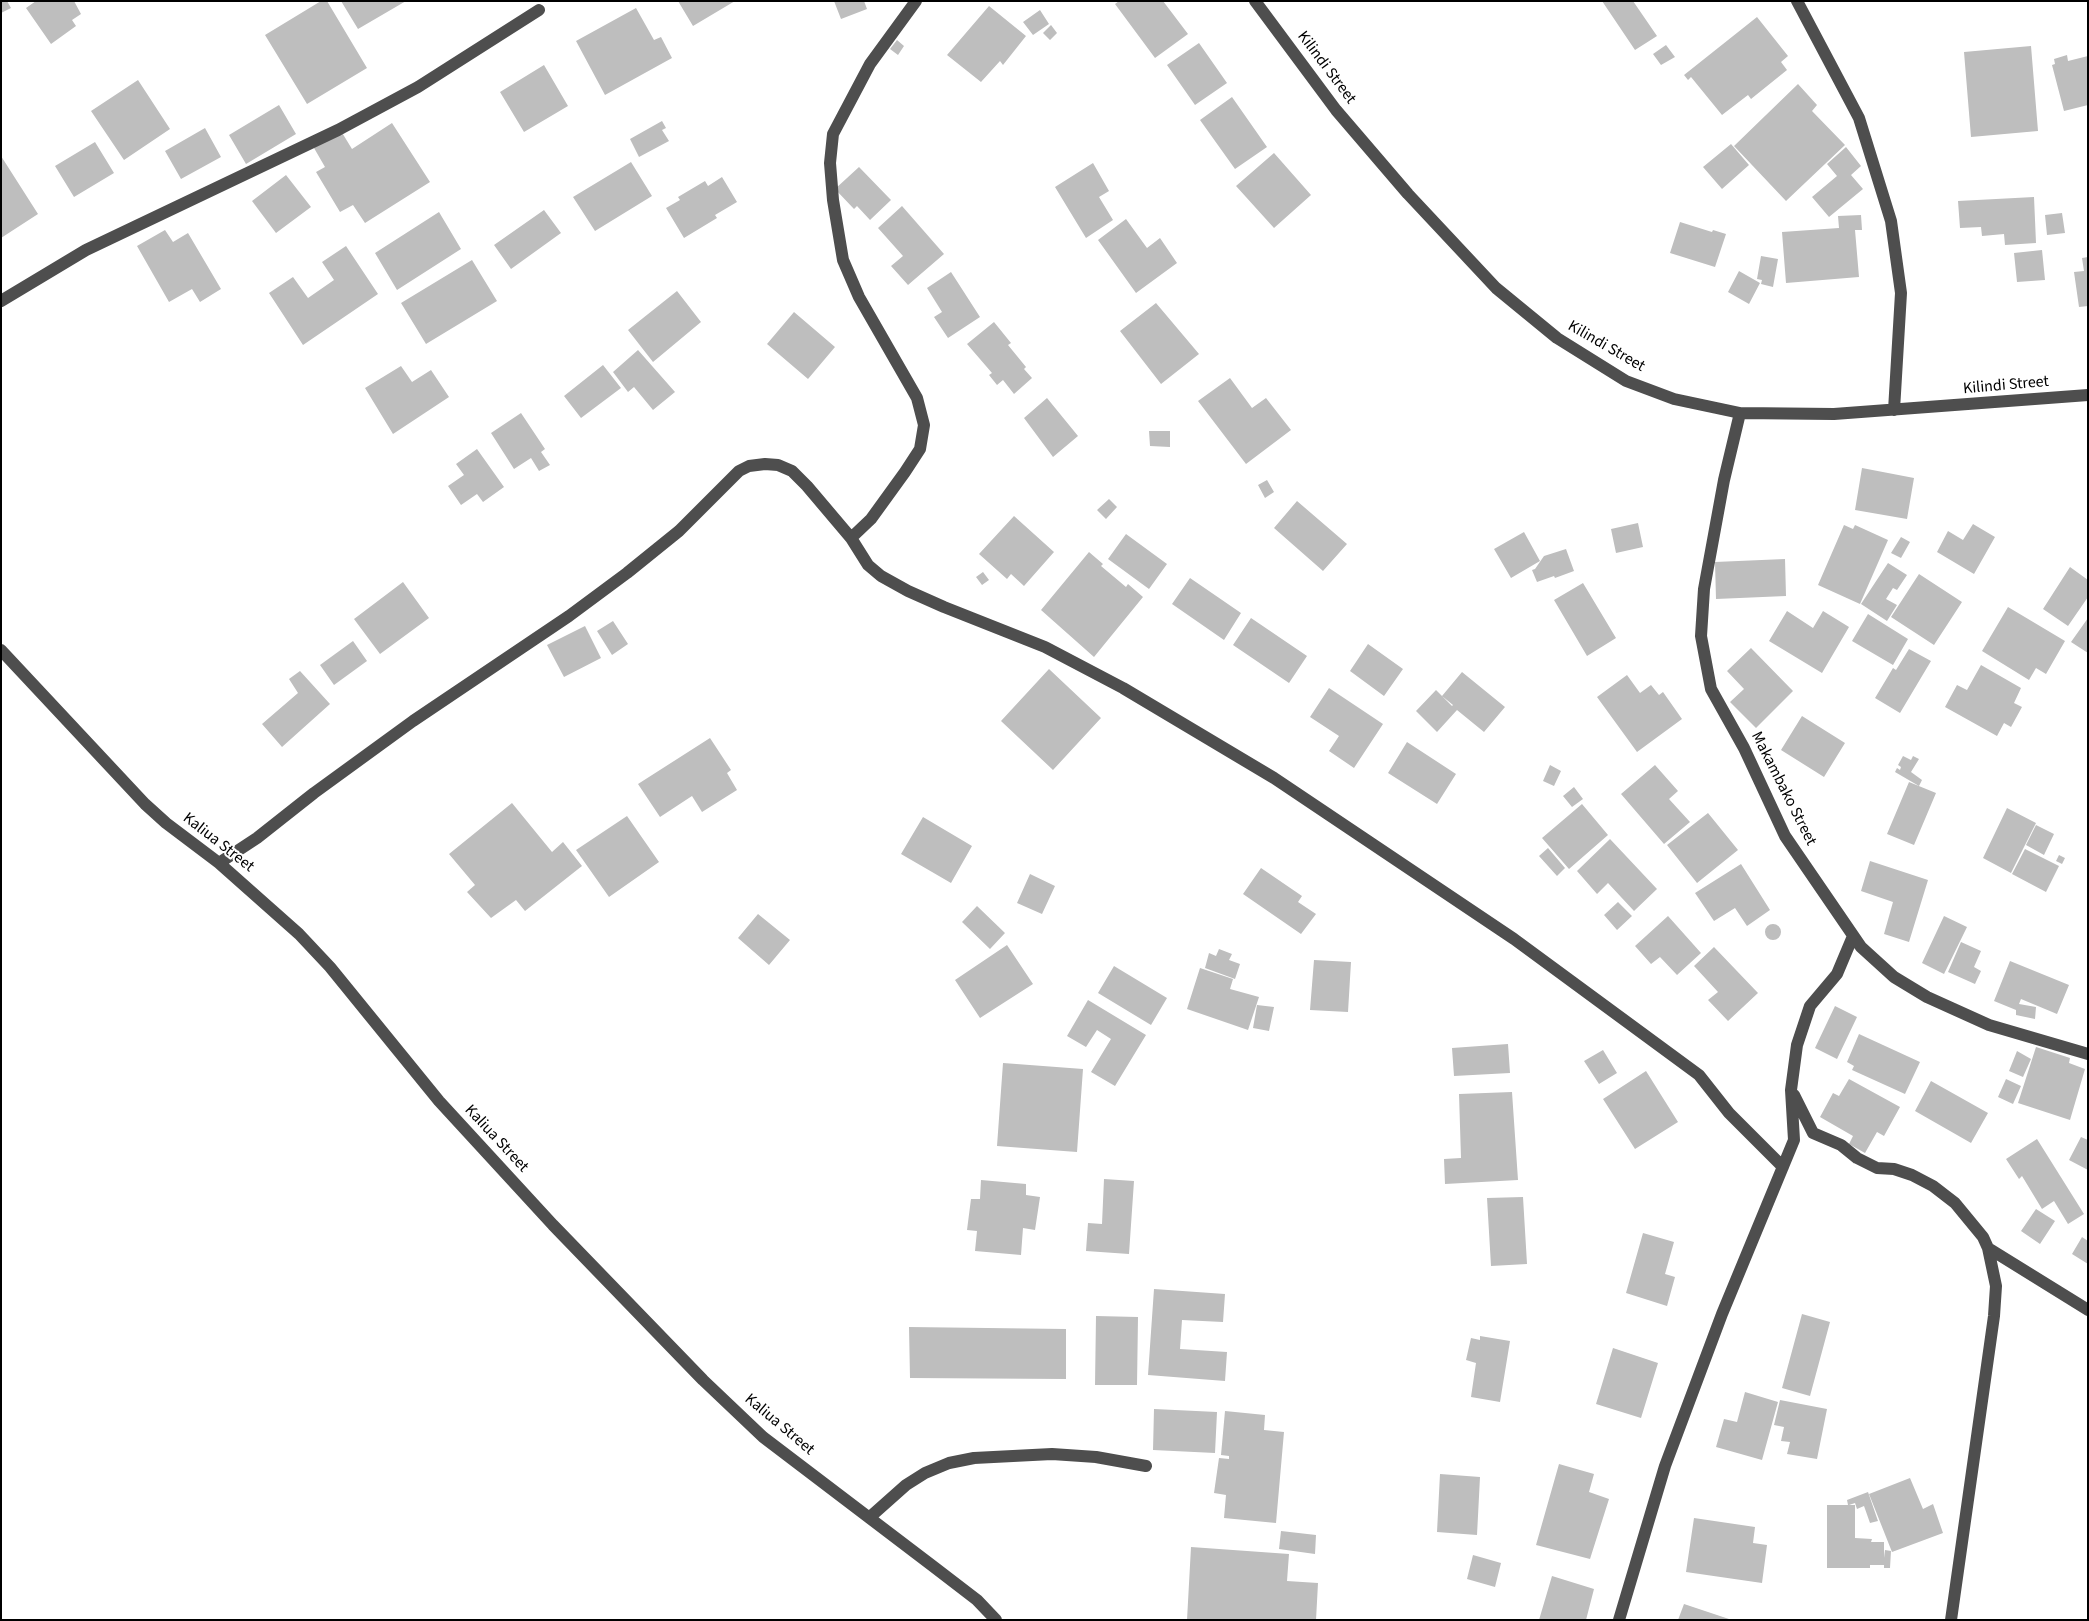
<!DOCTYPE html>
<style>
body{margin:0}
#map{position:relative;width:2089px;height:1621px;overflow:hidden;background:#fff;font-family:"Source Sans 3",sans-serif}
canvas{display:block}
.frame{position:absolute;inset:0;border:2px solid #000;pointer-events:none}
</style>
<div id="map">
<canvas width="2089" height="1621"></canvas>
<div class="frame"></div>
</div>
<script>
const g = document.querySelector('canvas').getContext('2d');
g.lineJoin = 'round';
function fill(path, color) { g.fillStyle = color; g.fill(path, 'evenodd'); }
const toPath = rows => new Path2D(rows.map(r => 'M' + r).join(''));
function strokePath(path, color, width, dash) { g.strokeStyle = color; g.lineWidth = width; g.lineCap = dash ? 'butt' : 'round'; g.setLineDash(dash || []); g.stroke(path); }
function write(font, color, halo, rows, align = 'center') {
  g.font = font + ' "Source Sans 3",sans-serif'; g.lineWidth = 4; g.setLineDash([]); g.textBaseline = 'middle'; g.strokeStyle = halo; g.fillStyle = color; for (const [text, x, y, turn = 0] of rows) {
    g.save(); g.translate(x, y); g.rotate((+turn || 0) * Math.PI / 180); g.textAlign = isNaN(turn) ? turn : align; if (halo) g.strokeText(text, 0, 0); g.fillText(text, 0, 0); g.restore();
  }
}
fill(toPath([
 [1,1,7,1,11,8,1,13],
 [36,1,74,1,81,14,72,20,76,26,51,44,26,8],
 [321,1,327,1,367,68,307,104,265,35],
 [341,1,406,1,358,29],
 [678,1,735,1,693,26],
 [834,1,864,1,867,9,841,19],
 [1119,1,1163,1,1188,34,1155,58,1115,4],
 [1602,1,1633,1,1657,36,1635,50],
 [989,6,1026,36,1003,65,1000,61,981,82,947,55],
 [636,8,654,40,661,37,672,58,605,95,576,41],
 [1040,10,1049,24,1033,35,1023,22],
 [1757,17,1788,56,1781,62,1787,70,1751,99,1748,95,1722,115,1691,77,1688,80,1684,75],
 [1051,25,1057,33,1050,40,1043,33],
 [897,40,904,46,898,55,890,49],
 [1199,43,1227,83,1195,105,1167,65],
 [1666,45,1675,57,1661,65,1653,54],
 [2031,46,2038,131,1971,137,1964,52],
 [2067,55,2068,61,2088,56,2088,105,2064,111,2052,65,2055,64,2054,59],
 [544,65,568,106,524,132,500,92],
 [138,80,170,129,124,160,91,111],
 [1798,84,1817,105,1812,111,1845,145,1786,201,1734,146],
 [1232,97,1267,147,1235,169,1200,120],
 [279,105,296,134,246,164,229,135],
 [662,121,666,128,662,130,669,141,639,157,630,139],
 [392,123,430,182,365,223,353,205,340,212,316,172,325,167,314,148,341,131,352,149],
 [205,128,221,157,181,179,165,151],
 [95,142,114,173,74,197,55,166],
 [1731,144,1749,165,1722,189,1703,167],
 [1846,147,1861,166,1851,175,1863,189,1829,217,1812,197,1837,176,1827,164],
 [1274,153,1311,195,1274,228,1236,186],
 [1,156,38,214,1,238],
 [631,162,652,196,595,231,573,197],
 [1093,163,1109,191,1099,197,1113,220,1086,238,1055,187],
 [859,167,891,200,870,220,857,206,854,209,835,189],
 [286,175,311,207,276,233,252,201],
 [722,177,737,202,715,215,717,218,684,238,666,208,680,200,678,197,705,181,708,186],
 [2034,197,2036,243,2005,245,2004,234,1982,236,1981,227,1960,228,1958,201],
 [902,206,944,254,908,285,891,266,903,256,878,228],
 [544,210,561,233,511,269,494,245],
 [439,212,461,249,397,290,375,253],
 [2062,213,2065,233,2047,235,2045,215],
 [1861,215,1862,230,1855,230,1859,277,1786,283,1782,232,1839,228,1838,216],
 [1126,219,1147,248,1160,238,1177,263,1136,293,1098,240],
 [1680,222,1712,232,1713,230,1726,234,1715,267,1670,253],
 [165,230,173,242,188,233,221,289,200,302,192,289,169,302,137,246],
 [346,246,378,294,303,345,269,293,293,277,308,298,334,280,322,262],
 [2042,250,2045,280,2017,282,2014,253],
 [1761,256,1778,259,1773,287,1761,284,1762,280,1757,279],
 [2088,257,2088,306,2079,307,2074,272,2084,271,2082,258],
 [472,260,497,301,426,344,401,303],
 [1739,271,1760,283,1749,304,1728,292],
 [951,272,980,317,948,338,934,317,942,312,927,288],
 [677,291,701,322,653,362,628,330],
 [1156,303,1199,354,1161,384,1120,331],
 [794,312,835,347,808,379,767,344],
 [994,322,1011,343,1008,345,1026,367,1024,369,1032,378,1014,394,1003,380,997,385,989,375,992,373,967,344],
 [638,350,675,392,653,410,634,387,628,392,613,372],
 [603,365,621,388,581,418,564,396],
 [401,366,412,382,431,370,449,397,393,434,365,388],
 [1230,378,1252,408,1266,398,1291,430,1246,464,1198,401],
 [1047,398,1078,436,1053,457,1024,418],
 [521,413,545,449,541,452,550,465,539,471,531,458,514,469,491,433],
 [1149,431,1170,431,1170,447,1150,446],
 [477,449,504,487,483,502,477,494,461,505,448,486,464,475,456,464],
 [1862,468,1914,478,1907,519,1855,510],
 [1267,480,1274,492,1265,498,1258,485],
 [1109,499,1117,507,1106,519,1097,510],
 [1297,501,1347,544,1323,571,1274,528],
 [1014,516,1054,552,1024,586,1011,574,1007,579,979,554],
 [1638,523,1643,547,1616,553,1611,529],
 [1973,524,1995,537,1974,574,1937,552,1948,531,1963,540],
 [1844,525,1853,529,1855,525,1888,540,1860,604,1818,585],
 [1524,532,1540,561,1511,578,1494,549],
 [1126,534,1167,564,1149,589,1108,559],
 [1901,537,1910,542,1901,558,1891,553],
 [1566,549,1574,571,1555,578,1554,576,1537,582,1532,570,1535,569,1544,556],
 [1089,552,1103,564,1101,566,1126,587,1128,584,1143,597,1094,657,1041,610],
 [1785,559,1786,596,1716,599,1715,562],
 [1888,563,1907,575,1897,590,1893,588,1886,599,1897,605,1887,621,1861,604],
 [2070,567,2088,580,2088,597,2068,626,2043,609],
 [983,572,989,580,982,585,976,577],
 [1919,574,1962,602,1934,645,1891,617],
 [1190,578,1241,613,1224,640,1172,604],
 [403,582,429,618,380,654,354,619],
 [1583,583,1616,638,1587,656,1554,600],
 [2008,607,2065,641,2046,674,2036,668,2029,680,1982,651],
 [1787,611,1813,628,1823,611,1849,627,1822,673,1769,641],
 [1868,614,1908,639,1893,665,1852,641],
 [1251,618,1307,656,1289,683,1233,645],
 [2088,618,2088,653,2071,642],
 [613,621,628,644,612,655,597,631],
 [585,626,601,658,564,677,547,645],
 [353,641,367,661,334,685,320,665],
 [1368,644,1403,669,1384,696,1350,671],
 [1751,648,1793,691,1756,728,1730,702,1744,689,1727,671],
 [1909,649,1931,661,1900,713,1875,698,1893,668,1896,670],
 [1981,665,2021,688,2014,703,2022,707,2011,727,2004,723,1997,736,1945,707,1957,685,1967,690],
 [1049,669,1101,718,1053,770,1001,721],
 [300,671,330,704,282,747,262,724,298,693,289,679],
 [1462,672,1505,707,1484,732,1457,710,1437,732,1416,711,1436,690,1452,706,1453,705,1442,696],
 [1627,675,1640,693,1651,685,1659,695,1663,692,1682,719,1637,752,1597,697],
 [1329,688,1383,724,1354,768,1329,751,1339,736,1310,717],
 [1802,716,1845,743,1824,777,1781,750],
 [710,738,731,770,727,773,737,790,702,812,692,796,660,817,638,784],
 [1407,742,1456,774,1437,804,1388,773],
 [1903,756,1911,760,1913,756,1919,759,1911,772,1922,780,1919,786,1895,772,1897,768,1900,770,1901,767,1898,765],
 [1550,765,1561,771,1554,786,1543,781],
 [1655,765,1678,791,1669,799,1690,822,1664,844,1621,794],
 [1909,782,1936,793,1914,845,1887,834],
 [1574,787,1583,799,1572,807,1563,796],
 [512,803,552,852,563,842,582,866,525,911,516,900,491,918,467,892,475,885,449,854],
 [1582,804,1608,835,1569,869,1542,838],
 [2007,808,2036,823,2011,873,1983,858],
 [1708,813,1738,850,1697,883,1667,845],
 [627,816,659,862,609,897,576,850],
 [923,817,972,846,951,883,901,854],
 [2036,825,2054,834,2044,855,2026,845],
 [1610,839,1657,889,1634,911,1608,883,1597,894,1577,871],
 [1548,848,1565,868,1557,876,1539,856],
 [2025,849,2059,866,2046,892,2012,874],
 [2059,855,2065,858,2062,864,2056,861],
 [1870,861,1928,880,1909,942,1884,934,1893,902,1861,891],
 [1741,864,1770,910,1747,926,1735,908,1714,921,1695,893],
 [1261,868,1302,896,1298,902,1316,914,1301,934,1243,894],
 [1030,874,1055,886,1042,914,1017,903],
 [1618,902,1632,916,1617,930,1604,915],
 [977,906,1005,933,990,949,962,922],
 [758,914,790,940,769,965,738,938],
 [1668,916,1701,953,1677,975,1660,957,1651,964,1635,946],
 [1944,916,1967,927,1944,974,1922,963],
 '1765 932a8 8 0 1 1 16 0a8 8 0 1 1-16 0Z',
 [1961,942,1981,951,1974,967,1981,971,1975,984,1948,972],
 [1007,945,1033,984,980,1018,955,980],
 [1714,947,1758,993,1728,1021,1708,1000,1718,992,1694,966],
 [1219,949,1232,954,1229,960,1240,964,1235,979,1205,968,1209,953,1216,956],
 [1314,960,1351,962,1348,1012,1310,1010],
 [2010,961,2069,985,2057,1014,2021,999,2019,1004,2036,1007,2035,1019,2016,1015,2016,1010,1994,1001],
 [1114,966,1167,998,1151,1025,1098,993],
 [1200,968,1233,979,1230,989,1259,997,1248,1030,1187,1009],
 [1088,1000,1146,1035,1115,1086,1091,1072,1111,1039,1097,1030,1086,1047,1067,1036],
 [1257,1005,1274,1007,1269,1031,1253,1028],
 [1835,1006,1857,1017,1837,1059,1815,1048],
 [1859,1034,1920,1062,1905,1094,1852,1070,1854,1066,1847,1062],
 [1508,1044,1510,1073,1454,1076,1452,1048],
 [2036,1047,2070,1058,2069,1063,2085,1069,2070,1120,2018,1103],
 [1603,1050,1617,1073,1599,1084,1584,1061],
 [2017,1051,2031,1059,2023,1077,2009,1071],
 [1003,1063,1083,1069,1077,1152,997,1146],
 [1646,1071,1678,1122,1635,1149,1603,1099],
 [1849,1079,1900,1107,1884,1136,1877,1132,1865,1153,1849,1144,1853,1136,1820,1117,1833,1093,1839,1096],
 [2006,1079,2021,1086,2013,1104,1998,1097],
 [1931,1081,1988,1113,1971,1143,1915,1111],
 [1512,1092,1518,1180,1445,1184,1444,1159,1461,1158,1459,1094],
 [2081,1137,2088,1140,2088,1170,2069,1160],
 [2037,1139,2084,1214,2068,1224,2054,1201,2042,1209,2022,1176,2019,1179,2006,1159],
 [1104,1179,1134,1181,1129,1254,1086,1251,1088,1223,1102,1224],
 [981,1180,1026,1184,1026,1195,1040,1197,1035,1230,1023,1228,1021,1255,975,1251,977,1231,967,1230,971,1199,980,1199],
 [1523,1197,1527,1264,1491,1266,1487,1198],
 [2036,1209,2055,1221,2040,1244,2021,1231],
 [1643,1233,1674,1242,1665,1274,1675,1277,1667,1306,1626,1293],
 [2082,1237,2088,1241,2088,1264,2072,1254],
 [1154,1289,1225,1294,1223,1322,1182,1320,1180,1349,1227,1352,1225,1381,1148,1375],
 [1802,1314,1830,1322,1810,1396,1782,1388],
 [1096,1316,1138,1317,1137,1385,1095,1385],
 [909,1327,1066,1329,1066,1379,910,1378],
 [1480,1336,1510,1341,1500,1402,1471,1397,1476,1363,1466,1360,1471,1338,1480,1340],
 [1613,1348,1658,1363,1641,1418,1596,1404],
 [1745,1392,1778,1402,1762,1460,1716,1447,1724,1419,1737,1422],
 [1780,1400,1827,1409,1817,1459,1787,1454,1790,1442,1781,1441,1784,1427,1774,1425],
 [1154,1409,1217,1412,1215,1453,1153,1450],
 [1225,1411,1265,1415,1264,1430,1284,1432,1276,1523,1224,1518,1226,1495,1214,1493,1219,1458,1229,1459,1229,1456,1221,1455],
 [1559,1464,1594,1474,1589,1492,1609,1499,1590,1559,1536,1545],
 [1440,1474,1480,1477,1477,1535,1437,1532],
 [1910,1478,1923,1509,1933,1504,1943,1533,1892,1552,1869,1494],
 [1868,1492,1878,1521,1870,1523,1864,1506,1857,1509,1855,1503,1849,1505,1855,1505,1855,1538,1872,1539,1871,1542,1884,1542,1884,1558,1885,1550,1891,1551,1890,1568,1884,1568,1884,1565,1870,1565,1870,1568,1827,1568,1827,1505,1848,1505,1847,1500],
 [1694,1518,1755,1527,1753,1543,1767,1545,1762,1583,1686,1572],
 [1281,1531,1316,1535,1315,1554,1279,1549],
 [1191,1547,1289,1554,1287,1581,1318,1583,1316,1620,1187,1620],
 [1473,1555,1501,1563,1495,1587,1467,1579],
 [1552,1576,1594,1589,1586,1620,1539,1620],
 [1684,1604,1729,1619,1729,1620,1678,1620]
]), '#bebebe');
strokePath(toPath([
 [1255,1,1336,110,1408,194,1496,288,1557,338,1626,381,1674,399,1740,413,1834,414,2088,395],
 [1797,1,1859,118,1891,221,1901,293,1894,410],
 [1,301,86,250,338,130,418,87,539,10],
 [1740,413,1724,480,1704,589,1701,636,1711,689,1744,748,1785,836,1861,947,1894,977,1927,997,1989,1025,2088,1054],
 [851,538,871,519,905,472,920,449,924,425,917,398,859,297,843,260,833,200,830,163,833,134,870,64,916,1],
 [1,650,145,804,166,823,219,863,299,934,330,967,439,1101,553,1225,703,1380,763,1437,934,1567,977,1600,996,1620],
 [219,863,257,838,314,793,413,721,569,616,627,573,679,531,739,471,749,466,765,464,778,465,792,471,807,486,851,538,868,565,881,576,908,591,944,607,1045,647,1123,688,1274,778,1514,939,1699,1075,1729,1113,1783,1167],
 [1794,1095,1813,1133,1841,1145,1857,1158,1877,1168,1894,1169,1912,1175,1933,1186,1955,1203,1983,1237,1988,1248,1996,1286,1994,1316,1951,1620],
 [1988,1248,2088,1310],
 [870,1517,906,1485,925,1473,949,1463,974,1458,1052,1454,1096,1457,1146,1466],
 [1619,1620,1665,1466,1722,1314,1794,1140,1791,1090,1797,1045,1810,1006,1837,974,1853,936]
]), '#4e4e4e', 12);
write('16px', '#000', '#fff', [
 ["Kilindi Street",1326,68,53],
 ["Kilindi Street",1606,347,30],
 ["Kilindi Street",2006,386,-5],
 ["Makambako Street",1783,789,63],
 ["Kaliua Street",218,843,38],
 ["Kaliua Street",496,1139,47],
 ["Kaliua Street",779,1425,40]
]);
</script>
